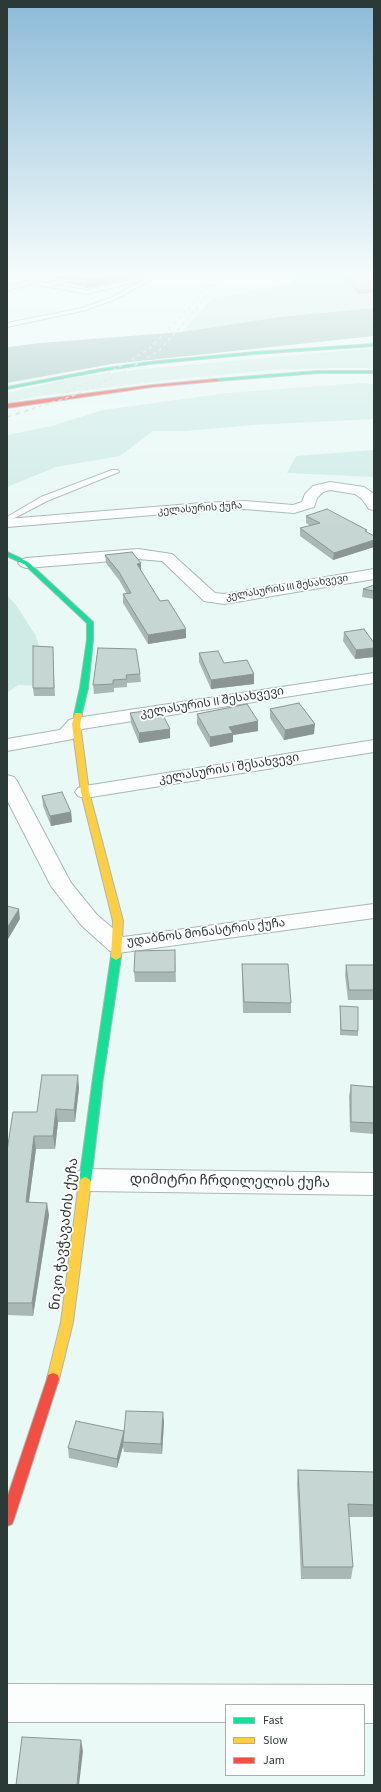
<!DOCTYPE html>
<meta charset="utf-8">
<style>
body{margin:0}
#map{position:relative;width:381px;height:1792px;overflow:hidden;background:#e9f9f6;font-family:"Source Sans 3",sans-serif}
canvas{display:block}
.frame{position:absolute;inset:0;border:8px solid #2b3937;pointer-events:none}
.legend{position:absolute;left:225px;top:1704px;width:140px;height:72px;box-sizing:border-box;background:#fff;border:1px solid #aab0af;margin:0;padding:5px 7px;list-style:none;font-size:12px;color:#2b3937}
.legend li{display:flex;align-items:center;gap:8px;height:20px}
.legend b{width:20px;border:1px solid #aab0af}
</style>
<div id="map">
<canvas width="381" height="1792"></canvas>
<div class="frame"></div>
<ul class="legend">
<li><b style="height:5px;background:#16e098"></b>Fast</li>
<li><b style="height:5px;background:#ffcf43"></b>Slow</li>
<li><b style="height:5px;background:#f24e42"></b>Jam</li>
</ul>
</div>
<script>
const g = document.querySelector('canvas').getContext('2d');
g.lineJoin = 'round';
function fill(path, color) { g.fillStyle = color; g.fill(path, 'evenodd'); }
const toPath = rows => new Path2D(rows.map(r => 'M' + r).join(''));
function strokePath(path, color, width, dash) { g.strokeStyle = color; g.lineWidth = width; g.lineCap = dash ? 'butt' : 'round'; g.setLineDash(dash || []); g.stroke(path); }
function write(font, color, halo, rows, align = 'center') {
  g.font = font + ' "Source Sans 3","Noto Sans Georgian",sans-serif'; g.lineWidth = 3.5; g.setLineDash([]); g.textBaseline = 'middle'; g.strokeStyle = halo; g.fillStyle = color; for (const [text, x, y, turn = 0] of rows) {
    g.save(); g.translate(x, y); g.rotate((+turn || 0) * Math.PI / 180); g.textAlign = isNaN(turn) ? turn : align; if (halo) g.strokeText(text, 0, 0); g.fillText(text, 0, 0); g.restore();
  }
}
fill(toPath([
 [294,276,374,276,374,308,279,317,182,332,211,299,291,284],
 [374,348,374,368,341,368,273,370,178,379,39,396,7,403,7,393,78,377,142,369],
 [361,383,374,384,374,419,254,425,185,431,153,431,120,456,56,467,7,487,7,435,52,426,103,410,227,393],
 [374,450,374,477,287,473,296,456],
 [7,595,16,605,36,636,48,672,45,686,18,685,7,693]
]), '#cfebe6');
fill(toPath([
 [374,308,374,336,112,364,7,383,7,347,10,347,40,343,182,332,279,317]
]), '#a0c2bd');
const lane = toPath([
 [74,276,83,276,54,285,87,290,137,279,140,281,87,294,33,284,7,290,7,286,33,280,46,283,74,276],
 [151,276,156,277,116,299,86,310,7,327,7,323,82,308,112,297,151,276],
 [112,470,118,470,119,472,47,501,7,522,7,517,41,497,112,470]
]);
const street = toPath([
 [330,482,364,487,374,494,374,510,369,509,362,499,355,494,330,490,323,492,317,498,314,507,294,513,245,509,202,511,7,527,7,519,202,503,245,501,293,505,302,502,305,494,313,486,330,482],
 [138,549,172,554,215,593,224,594,374,569,374,579,224,604,204,601,162,561,138,559,26,568,21,566,18,563,21,560,26,558,138,549],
 [374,673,374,683,82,729,73,739,7,751,7,739,60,730,69,720,76,718,374,673],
 [374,740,374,752,85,798,78,796,75,792,78,788,85,786,374,740],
 [7,775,14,777,17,781,71,883,97,915,123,937,374,904,374,918,118,953,110,951,81,925,51,886,7,800,7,775],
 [86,1169,374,1173,374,1195,86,1191,76,1188,72,1180,76,1172,86,1169],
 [7,1684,374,1685,374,1723,364,1723,364,1705,226,1705,226,1722,7,1722,7,1684]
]);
const fast = toPath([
 [374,344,374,346,255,354,149,364,101,371,7,389,7,387,101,369,149,362,255,352,374,344],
 [318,371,374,371,374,373,318,373,216,381,214,380,216,379,318,371],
 [7,552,28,562,93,622,93,640,88,688,81,717,75,717,74,715,80,688,87,640,87,623,24,564,7,556,7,552],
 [116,954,121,957,103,1078,91,1182,89,1185,85,1187,81,1185,79,1182,93,1078,111,957,116,954]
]);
const slow = toPath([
 [75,713,81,713,82,715,80,724,89,792,123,921,121,957,116,960,111,957,113,921,81,792,72,724,75,713],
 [85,1177,89,1179,91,1182,73,1322,59,1379,58,1383,53,1385,48,1383,47,1379,61,1322,79,1182,81,1179,85,1177]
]);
const jam = toPath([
 [216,379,218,379,218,381,152,387,7,408,7,404,152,385,216,379],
 [53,1373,58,1375,59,1379,14,1519,12,1524,7,1526,7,1498,47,1379,48,1375,53,1373]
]);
strokePath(lane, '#aab7b5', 2);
strokePath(street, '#aab7b5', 2);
strokePath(fast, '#aab7b5', 2);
strokePath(slow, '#aab7b5', 2);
strokePath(jam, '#aab7b5', 2);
fill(lane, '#fcfefe');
fill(street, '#fcfefe');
fill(fast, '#16e098');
fill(slow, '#ffcf43');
fill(jam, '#f24e42');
strokePath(toPath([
 [107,374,149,349,189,308,214,276],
 [60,395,91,381],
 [32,409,75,395,122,373,160,350,197,308,222,276]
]), '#d7dcdc', 1.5, [3.5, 3.5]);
strokePath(toPath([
 [7,417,35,408]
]), '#d7dcdc', 2, [4.5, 4.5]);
fill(toPath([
 [47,276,140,276,87,288,66,283,66,277,56,279],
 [347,276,374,276,357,294,347,278],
 [306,516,374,536,374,547,333,560,300,536,300,528,311,526,306,523],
 [105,555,141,572,160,601,186,629,186,638,148,644,123,603,123,594,127,594,119,580,106,563],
 [374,585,374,599,362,597,363,589],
 [344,632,374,643,374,657,355,659,343,641],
 [98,648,140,674,141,682,127,683,127,687,114,688,114,692,94,694,93,685],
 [199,653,254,684,211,689,199,662],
 [53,655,55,696,34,696,33,688],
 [270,709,314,734,284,740,270,718],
 [130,713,170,729,170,738,139,743,131,723],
 [197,714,258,721,258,731,233,735,233,742,210,747,197,724],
 [42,796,71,812,72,822,51,826,43,806],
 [175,950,176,982,135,982,134,972],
 [242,964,291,1003,291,1013,243,1013,242,974],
 [346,965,374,965,374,1000,348,1000,345,975],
 [340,1006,358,1031,358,1036,340,1035],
 [351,1085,374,1087,374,1134,350,1132,349,1096],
 [79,1088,75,1122,58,1122,55,1149,36,1149,29,1202,49,1215,33,1316,7,1315,7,1151,37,1112],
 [164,1422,162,1454,124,1452,123,1446,117,1468,69,1458,68,1448,124,1431],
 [298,1470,374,1472,374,1517,349,1517,353,1567,351,1579,301,1579,297,1483]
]), '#aab8b5');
fill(toPath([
 [55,276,66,276,66,277,56,279],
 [103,276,140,276,87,288,87,280],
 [374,289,374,293,357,294,357,290],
 [374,540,374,547,333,560,334,553],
 [141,563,141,572,137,564],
 [186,629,186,638,148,644,148,635],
 [374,648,374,657,355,659,356,650],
 [254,674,254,684,211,689,211,680],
 [258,721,258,731,233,735,233,742,210,747,210,737,229,727],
 [315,724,314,734,284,740,285,730],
 [170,729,170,738,139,743,139,733],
 [71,812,72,822,51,826,50,816],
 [19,909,20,919,7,941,7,928],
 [78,1075,79,1088,75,1122,74,1110],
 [56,1109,58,1122,55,1149,53,1136],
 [34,1136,36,1149,27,1215,26,1202],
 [47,1203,49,1215,33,1316,32,1303],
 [163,1412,164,1422,162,1454,161,1444],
 [124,1431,123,1446,117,1468,117,1459],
 [81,1740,83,1751,79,1785,77,1785]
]), '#8b9694');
const building = toPath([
 [72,276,103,276,87,280,72,276],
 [348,276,374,276,374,289,357,290,348,276],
 [327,509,367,530,365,531,374,536,374,540,334,553,300,528,320,523,306,516,327,509],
 [132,552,141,563,137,564,160,601,168,600,186,629,148,635,123,594,131,593,119,572,105,555,132,552],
 [374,585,374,591,363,589,374,585],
 [364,629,374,643,374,648,356,650,344,632,364,629],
 [33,646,53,647,54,688,33,688,33,646],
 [98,648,136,649,140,674,126,675,127,679,113,680,113,684,93,685,98,648],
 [218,651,224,663,247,660,254,674,211,680,199,653,218,651],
 [299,703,315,724,285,730,270,709,299,703],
 [247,704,258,721,229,727,233,733,210,737,197,714,247,704],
 [160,709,170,729,139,733,130,713,160,709],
 [62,792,71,812,50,816,42,796,62,792],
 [7,906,19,909,7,928,7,906],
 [175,950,175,972,134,972,135,951,175,950],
 [242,964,288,964,291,1003,244,1002,242,964],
 [346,965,374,965,374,990,349,990,346,965],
 [340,1006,358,1007,358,1031,341,1030,340,1006],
 [42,1075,78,1075,74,1110,56,1109,53,1136,34,1136,26,1202,47,1203,32,1303,7,1303,7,1151,13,1112,37,1112,42,1075],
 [351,1085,374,1087,374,1123,351,1122,351,1085],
 [126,1411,163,1412,161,1444,123,1442,126,1411],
 [76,1421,124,1431,117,1459,68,1448,76,1421],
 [298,1470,374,1472,374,1505,348,1504,353,1567,303,1567,298,1470],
 [22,1737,81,1740,77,1785,16,1785,22,1737]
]);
fill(building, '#c6d6d3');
strokePath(building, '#8b9694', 1);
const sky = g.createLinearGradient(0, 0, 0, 527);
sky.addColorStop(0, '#8bbad7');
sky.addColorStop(0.52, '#f5fcfb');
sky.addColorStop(1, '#f5fcfb00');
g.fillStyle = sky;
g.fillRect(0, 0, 381, 527);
write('10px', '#2b3937', '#fff', [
 ["კელასურის ქუჩა",200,509,-4],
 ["კელასურის III შესახვევი",287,588,-9]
]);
write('12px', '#2b3937', '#fff', [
 ["კელასურის II შესახვევი",212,703,-9],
 ["კელასურის I შესახვევი",229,769,-9],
 ["უდაბნოს მონასტრის ქუჩა",206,933,-7]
]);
write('14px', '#2b3937', '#fff', [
 ["დიმიტრი ჩრდილელის ქუჩა",230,1182,1],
 ["ნიკო ჭავჭავაძის ქუჩა",65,1234,-83]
]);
</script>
